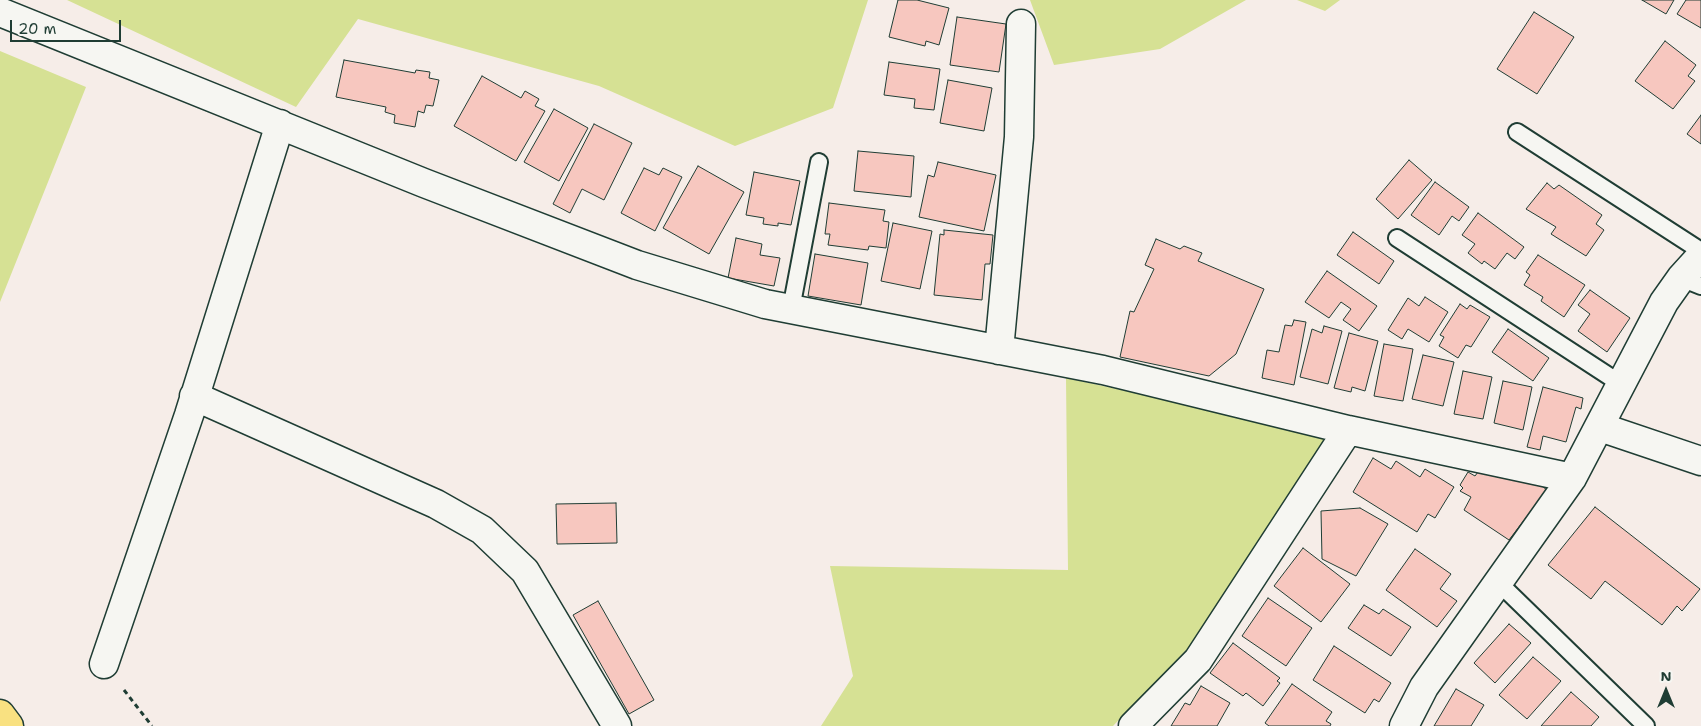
<!DOCTYPE html>
<style>
body{margin:0}
#map{position:relative;width:1701px;height:726px;overflow:hidden;background:#f6ede8;font-family:"Shantell Sans",sans-serif}
canvas{display:block}
.north{position:absolute;left:1641px;top:666px;width:50px;height:50px;-webkit-text-stroke:4px #f6f6f2;paint-order:stroke;rotate:0deg;font-size:14px;font-weight:700;line-height:20px;text-align:center;color:#1f3d34}
.north::after{content:'';display:block;margin:auto;width:18px;height:22px;background:#1f3d34;clip-path:polygon(50% 0,100% 100%,50% 72%,0 100%)}
.scale{position:absolute;left:10px;top:20px;width:111px;height:22px;box-sizing:border-box;border:2px solid #1f3d34;border-top:0;padding-left:6px;font-size:15px;line-height:18px;white-space:nowrap;color:#1f3d34;-webkit-text-stroke:4px #f6f6f2;paint-order:stroke}
</style>
<div id="map">
<canvas width="1701" height="726"></canvas>
<div class="north">N</div>
<div class="scale">20 m</div>
</div>
<script>
const g = document.querySelector('canvas').getContext('2d');
g.lineJoin = 'round';
function fill(path, color) { g.fillStyle = color; g.fill(path, 'evenodd'); }
const toPath = rows => new Path2D(rows.map(r => 'M' + r).join(''));
function strokePath(path, color, width, dash) { g.strokeStyle = color; g.lineWidth = width; g.lineCap = dash ? 'butt' : 'round'; g.setLineDash(dash || []); g.stroke(path); }
fill(toPath([
 [67,0,868,0,833,108,735,146,599,86,358,19,296,107],
 [1030,0,1246,0,1160,49,1054,65],
 [1297,0,1340,0,1325,11],
 [0,51,86,87,0,302],
 [1066,378,1329,435,1196,640,1113,726,821,726,853,676,830,566,1068,570]
]), '#d6e194');
const building = toPath([
 [898,0,917,0,949,8,939,45,926,41,925,46,889,37,898,0],
 [1642,0,1674,0,1666,14,1642,0],
 [1686,0,1701,0,1701,28,1677,14,1686,0],
 [1534,12,1574,37,1537,94,1497,69,1534,12],
 [957,17,1006,24,999,72,950,65,957,17],
 [1665,41,1696,65,1688,76,1695,81,1673,109,1635,81,1665,41],
 [344,60,415,73,416,70,430,72,429,78,439,80,433,106,426,105,424,113,418,111,415,127,394,123,395,115,385,112,386,107,336,97,344,60],
 [889,62,940,69,934,110,914,108,915,99,884,95,889,62],
 [482,76,521,98,525,91,539,99,535,106,545,111,516,161,454,126,482,76],
 [948,80,992,88,984,131,940,123,948,80],
 [554,109,588,128,559,181,524,162,554,109],
 [1701,115,1701,144,1687,134,1701,115],
 [594,124,632,143,604,200,582,189,570,213,553,204,594,124],
 [858,151,914,156,911,197,854,191,858,151],
 [1409,160,1432,180,1398,219,1376,199,1409,160],
 [938,162,996,175,984,231,919,217,928,175,934,177,938,162],
 [698,166,744,192,709,254,663,228,698,166],
 [644,168,659,175,663,168,682,177,655,231,621,213,644,168],
 [754,172,800,181,791,225,778,223,778,226,763,224,764,218,746,215,754,172],
 [1435,182,1469,207,1459,221,1452,216,1439,235,1411,215,1435,182],
 [1547,183,1554,189,1559,185,1602,215,1596,224,1604,230,1586,256,1551,234,1556,227,1526,209,1547,183],
 [829,203,885,210,883,221,889,222,886,248,869,246,868,250,828,245,830,234,825,234,829,203],
 [1478,213,1524,247,1515,259,1507,253,1495,269,1484,261,1482,264,1468,253,1475,244,1462,235,1478,213],
 [893,223,932,231,920,289,881,281,893,223],
 [944,230,993,235,990,264,985,264,982,300,934,295,940,234,944,235,944,230],
 [1353,232,1394,261,1379,284,1337,255,1353,232],
 [736,238,762,244,760,255,780,258,774,286,728,278,736,238],
 [1156,239,1180,249,1184,246,1202,253,1198,261,1264,289,1236,354,1209,376,1120,357,1130,311,1134,312,1154,269,1145,265,1156,239],
 [815,254,868,263,861,305,808,296,815,254],
 [1538,255,1585,285,1564,317,1541,301,1543,297,1524,285,1530,275,1526,272,1538,255],
 [1327,271,1377,306,1359,331,1343,320,1351,309,1341,302,1329,318,1305,302,1327,271],
 [1590,290,1630,318,1607,352,1578,331,1590,314,1578,305,1590,290],
 [1425,297,1448,312,1429,342,1408,329,1402,339,1388,330,1408,298,1419,306,1425,297],
 [1460,304,1467,309,1470,305,1490,317,1471,347,1466,345,1458,358,1439,346,1444,337,1440,335,1460,304],
 [1294,320,1306,322,1294,385,1262,378,1267,350,1279,352,1285,325,1292,326,1294,320],
 [1324,326,1342,331,1328,384,1300,377,1312,329,1322,333,1324,326],
 [1508,329,1549,358,1533,381,1492,352,1508,329],
 [1349,333,1378,341,1365,391,1352,387,1351,392,1334,388,1349,333],
 [1384,344,1413,349,1403,401,1374,396,1384,344],
 [1423,355,1454,362,1443,406,1412,399,1423,355],
 [1463,371,1492,377,1483,419,1454,414,1463,371],
 [1503,381,1532,387,1523,430,1494,423,1503,381],
 [1543,387,1583,398,1581,409,1576,407,1566,442,1543,436,1540,450,1527,447,1543,387],
 [1373,458,1391,469,1396,461,1420,477,1425,469,1454,487,1435,518,1428,514,1417,532,1353,492,1373,458],
 [1481,468,1534,480,1547,490,1509,540,1464,510,1471,497,1460,491,1463,488,1460,485,1468,472,1475,476,1481,468],
 [616,503,617,543,557,544,556,504,616,503],
 [1595,507,1700,589,1682,611,1677,606,1662,625,1605,581,1591,599,1548,565,1595,507],
 [1360,508,1388,524,1356,576,1322,559,1321,511,1360,508],
 [1303,548,1350,584,1321,622,1274,586,1303,548],
 [1415,549,1451,574,1440,589,1457,601,1437,627,1386,590,1415,549],
 [1268,598,1312,628,1286,666,1242,636,1268,598],
 [598,601,654,700,629,714,573,615,598,601],
 [1364,605,1379,614,1383,609,1411,627,1391,656,1348,628,1364,605],
 [1509,624,1531,643,1495,683,1474,663,1509,624],
 [1233,643,1280,678,1277,681,1280,683,1263,706,1246,693,1243,696,1210,673,1233,643],
 [1334,646,1391,683,1379,702,1374,699,1365,713,1313,680,1334,646],
 [1533,657,1561,681,1527,719,1499,695,1533,657],
 [1292,684,1332,712,1326,721,1331,724,1330,726,1269,726,1265,723,1292,684],
 [1201,686,1230,703,1217,726,1171,726,1185,703,1190,705,1201,686],
 [1456,689,1484,705,1471,726,1434,726,1456,689],
 [1571,692,1599,717,1591,726,1541,726,1571,692]
]);
fill(building, '#f7c7bf');
strokePath(building, '#1f3d34', 1);
const lane = toPath([
 [1517,132,1701,251],
 [1397,238,1621,384],
 [1681,278,1701,286],
 [791,309,819,162],
 [1498,582,1646,726]
]);
const street = toPath([
 [0,12,424,183,637,265,765,304,1103,370,1348,430,1572,478],
 [999,350,1019,137,1021,24],
 [194,396,436,504,482,530,525,571,617,726],
 [1600,427,1701,461],
 [104,664,189,415,280,124],
 [1133,726,1198,660,1348,430],
 [1404,726,1424,687,1572,478,1664,302,1681,278,1701,256]
]);
const highway = toPath([
 [0,714,9,726]
]);
strokePath(lane, '#1f3d34', 20);
strokePath(street, '#1f3d34', 31);
strokePath(highway, '#1f3d34', 31);
strokePath(toPath([
 [124,690,152,726]
]), '#1f3d34', 3, [5, 4]);
strokePath(lane, '#f6f6f2', 16);
strokePath(street, '#f6f6f2', 28);
strokePath(highway, '#f9e181', 28);
</script>
